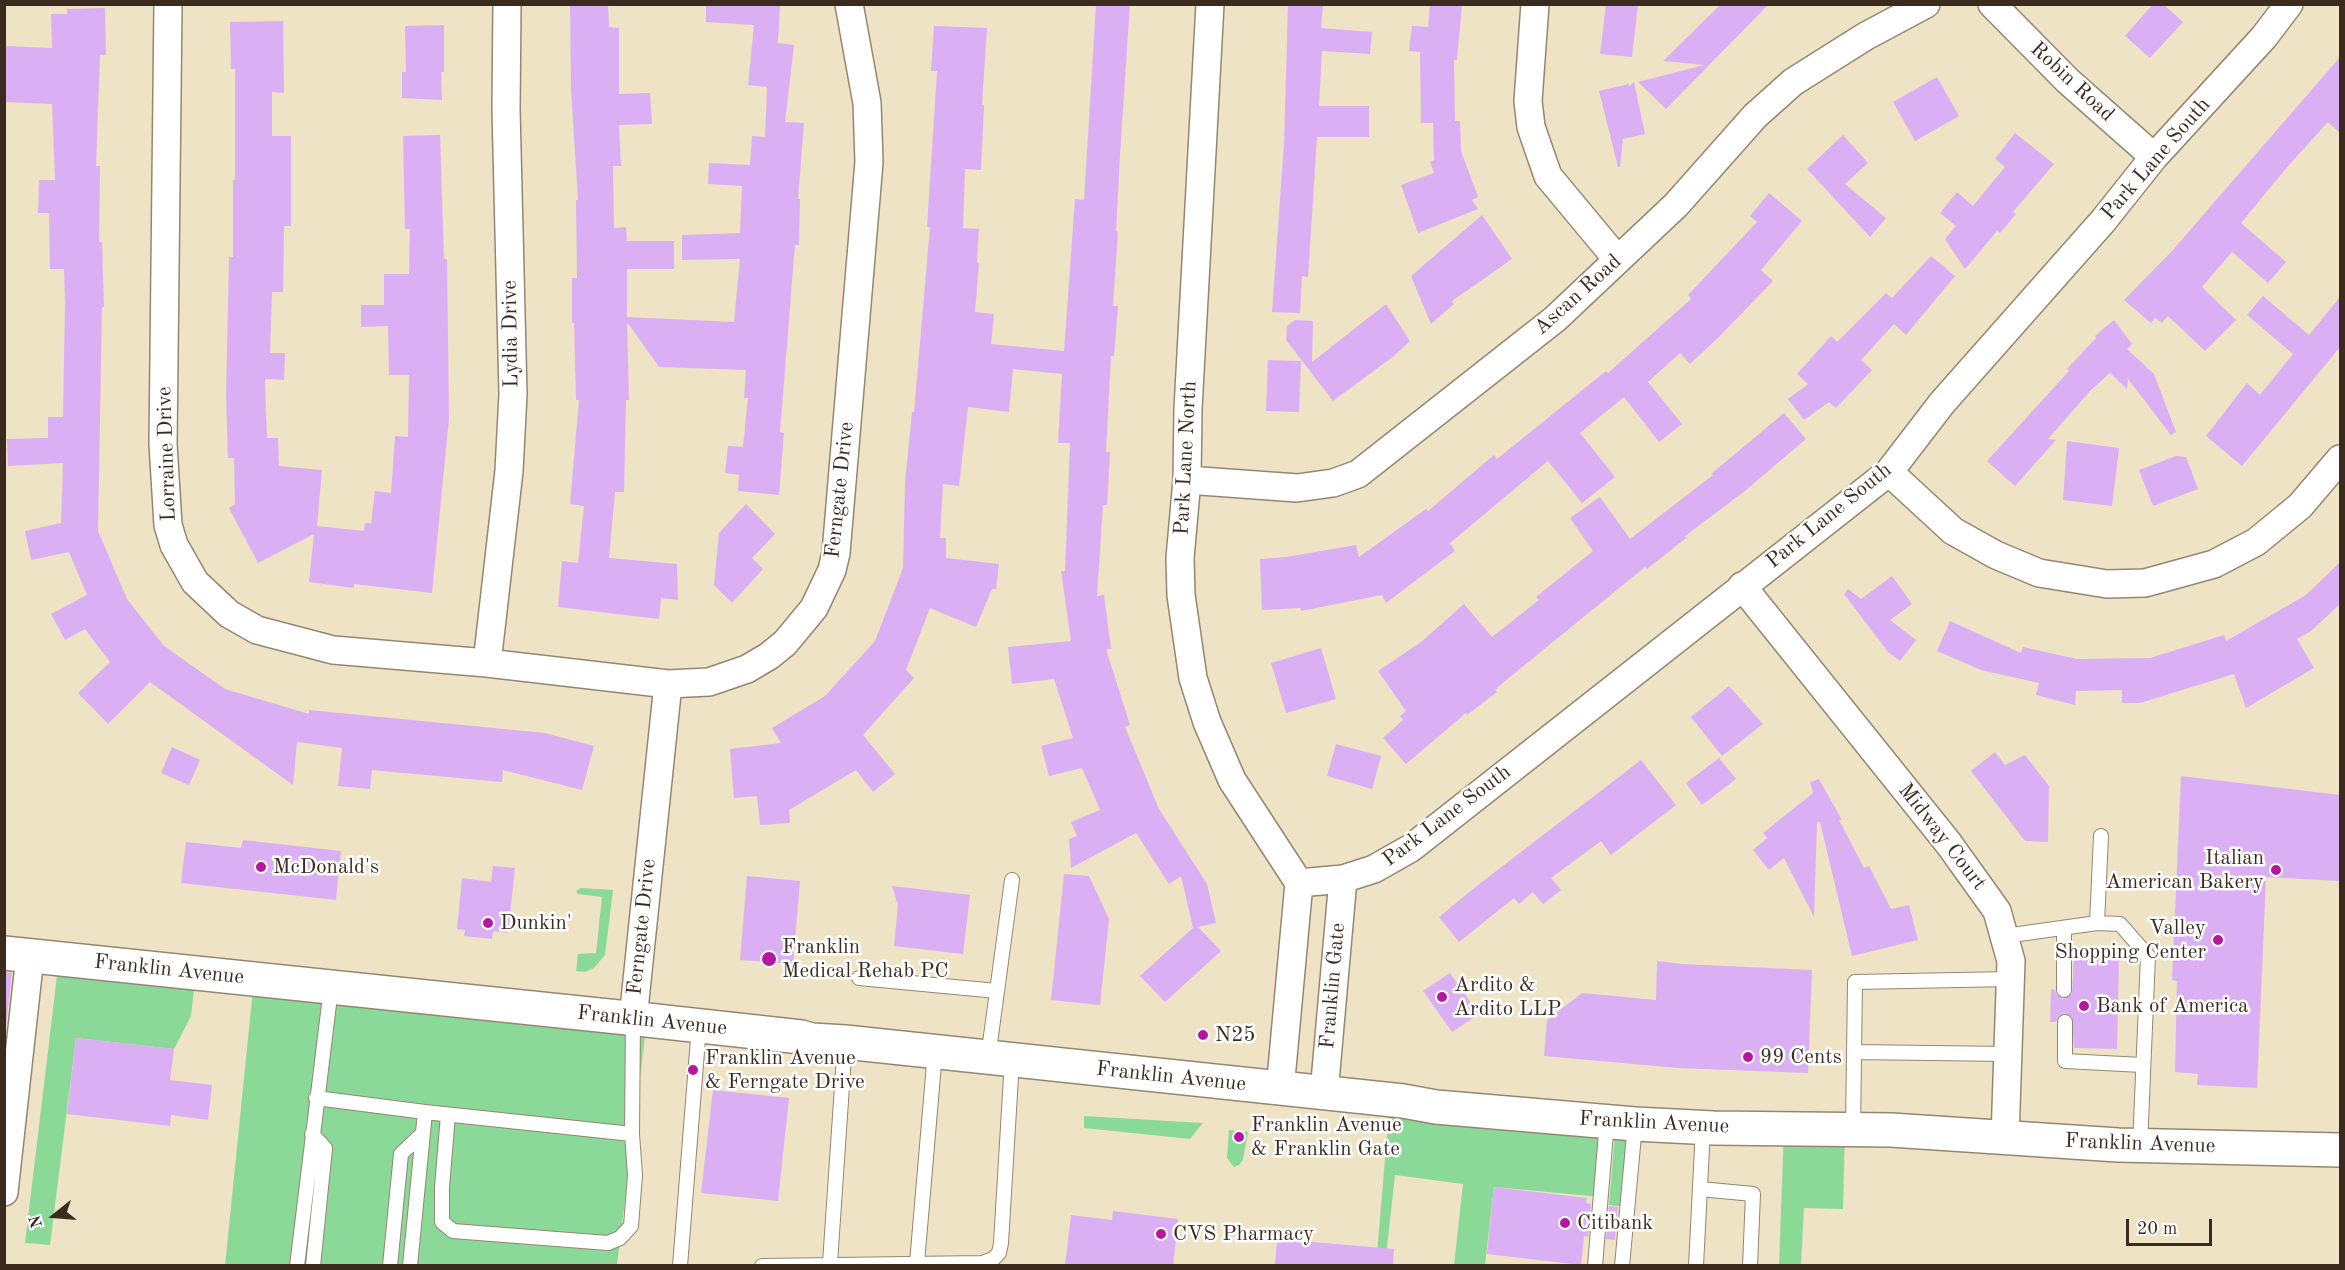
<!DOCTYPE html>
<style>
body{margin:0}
#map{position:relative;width:2345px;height:1270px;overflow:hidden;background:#efe3c5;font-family:"Old Standard TT",serif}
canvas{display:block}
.frame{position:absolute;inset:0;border:6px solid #3b2a1e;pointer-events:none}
.north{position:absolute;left:24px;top:1186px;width:60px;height:60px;-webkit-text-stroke:4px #fff;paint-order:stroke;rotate:253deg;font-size:16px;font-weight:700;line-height:24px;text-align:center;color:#3b2a1e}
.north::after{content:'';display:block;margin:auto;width:21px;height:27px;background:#3b2a1e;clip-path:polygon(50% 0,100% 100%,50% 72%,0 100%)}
.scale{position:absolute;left:2126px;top:1219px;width:86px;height:27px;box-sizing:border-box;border:3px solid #3b2a1e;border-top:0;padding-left:8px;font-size:18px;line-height:21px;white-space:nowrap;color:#3b2a1e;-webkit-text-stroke:4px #fff;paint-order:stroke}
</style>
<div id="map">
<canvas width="2345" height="1270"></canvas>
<div class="frame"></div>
<div class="north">N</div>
<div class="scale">20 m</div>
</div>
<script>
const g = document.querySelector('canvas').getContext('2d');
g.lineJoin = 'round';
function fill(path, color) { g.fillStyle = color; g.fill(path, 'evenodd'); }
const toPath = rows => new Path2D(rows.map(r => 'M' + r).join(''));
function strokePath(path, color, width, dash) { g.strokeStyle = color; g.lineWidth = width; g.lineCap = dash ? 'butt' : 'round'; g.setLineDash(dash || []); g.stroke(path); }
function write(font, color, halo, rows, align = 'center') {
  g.font = font + ' "Old Standard TT",serif'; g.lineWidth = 5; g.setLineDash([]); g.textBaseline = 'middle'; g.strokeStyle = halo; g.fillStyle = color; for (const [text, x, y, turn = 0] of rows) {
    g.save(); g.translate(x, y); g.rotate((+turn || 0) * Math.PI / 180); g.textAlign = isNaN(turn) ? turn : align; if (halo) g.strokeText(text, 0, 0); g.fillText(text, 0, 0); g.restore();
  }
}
fill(toPath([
 [581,888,613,890,605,955,594,968,585,972,576,971,578,954,596,953,602,897,578,894,576,891],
 [59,959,196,973,191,1016,174,1049,76,1038,50,1245,25,1243],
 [254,979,647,1020,617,1265,225,1266],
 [1390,1100,1607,1121,1601,1197,1494,1187,1485,1265,1454,1265,1463,1184,1395,1175,1385,1265,1376,1266],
 [1084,1116,1203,1123,1190,1139,1084,1128],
 [1616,1122,1635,1124,1628,1207,1609,1205],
 [1784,1128,1845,1129,1843,1209,1804,1208,1801,1265,1779,1266],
 [1229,1130,1248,1132,1243,1160,1239,1165,1234,1167,1227,1158]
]), '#8ad998');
fill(toPath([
 [570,4,608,4,609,27,619,28,619,94,650,93,652,124,619,125,621,166,613,166,614,228,626,227,627,241,674,241,674,269,627,269,627,317,734,322,740,259,682,260,682,235,740,233,742,186,708,184,709,163,750,165,752,136,765,137,767,87,748,85,754,25,706,22,706,4,780,4,778,43,794,45,785,122,804,123,798,199,800,199,799,245,795,245,780,432,784,433,779,495,738,491,739,475,725,473,728,446,743,447,748,398,744,398,746,370,659,367,627,322,629,400,626,400,624,492,615,492,609,558,677,564,678,600,661,598,659,619,558,607,562,561,578,563,584,506,570,504,579,400,576,400,574,323,572,323,572,278,577,278,576,200,578,200,571,91],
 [1096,4,1130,4,1120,155,1116,231,1118,232,1113,306,1118,306,1114,356,1111,356,1106,452,1110,452,1107,505,1103,505,1097,596,1104,595,1111,649,1106,649,1130,725,1125,727,1159,809,1207,884,1216,923,1198,927,1221,951,1165,1002,1140,976,1193,928,1181,876,1169,884,1136,833,1071,868,1069,839,1077,836,1071,822,1100,810,1082,768,1049,776,1041,746,1073,738,1054,679,1012,684,1008,647,1071,641,1061,571,1065,571,1070,443,1058,443,1062,374,1013,369,1009,412,968,407,959,486,943,484,940,538,946,538,946,558,999,564,996,589,992,589,976,627,930,608,906,670,914,678,863,735,895,774,873,792,856,770,789,810,790,823,760,825,757,796,734,798,730,749,781,743,772,728,825,696,875,641,903,568,905,483,912,412,914,412,930,227,927,227,937,71,931,71,934,26,987,28,982,105,984,105,981,170,965,169,963,228,979,229,977,262,979,263,975,312,994,314,991,344,1064,351,1075,199,1084,200],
 [1288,4,1323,4,1321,28,1372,32,1370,54,1322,51,1319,106,1369,106,1369,137,1317,137,1308,277,1302,276,1300,313,1272,312,1284,143],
 [1430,4,1462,4,1457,60,1454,60,1455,121,1460,121,1461,151,1478,197,1472,200,1478,209,1418,233,1401,185,1434,173,1430,162,1434,160,1433,123,1421,123,1420,52,1409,51,1412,26,1428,27],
 [1606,4,1638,4,1632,57,1600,54],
 [1721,4,1769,4,1666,109,1638,82,1704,65,1663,61],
 [2153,4,2163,4,2183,22,2150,58,2125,36],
 [105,8,106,55,100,55,96,166,100,166,99,242,102,242,104,307,102,307,98,531,127,599,164,646,225,689,309,714,309,710,545,733,594,746,582,790,503,770,502,782,372,770,370,789,338,786,342,748,297,742,293,785,150,682,108,724,78,693,110,662,85,629,65,640,51,614,87,595,69,552,31,560,25,531,61,523,63,463,8,466,7,439,48,438,48,417,63,417,65,302,64,269,50,269,49,213,38,213,39,180,55,180,52,104,4,102,4,46,52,48,51,14,67,14,67,9],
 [283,21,284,93,272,92,272,136,291,136,291,226,284,226,283,292,272,292,270,353,285,353,284,380,266,379,265,381,267,438,278,438,279,466,322,470,317,526,364,531,365,523,371,523,375,491,391,493,395,436,408,437,409,375,389,375,388,326,361,327,361,305,384,305,384,274,409,274,410,229,405,229,403,136,440,135,444,259,447,259,449,418,432,593,354,584,354,588,309,582,314,534,258,563,229,508,235,504,234,458,228,458,226,396,229,257,233,257,233,180,235,180,235,69,231,69,230,22],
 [444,25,444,72,441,72,442,100,402,98,402,72,406,72,405,26],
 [2340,57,2340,133,2328,122,2288,166,2241,223,2286,262,2268,283,2232,252,2202,287,2236,320,2205,351,2168,316,2162,323,2155,318,2151,323,2124,300,2172,251],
 [1937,77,1959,116,1915,141,1893,102],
 [1634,82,1645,134,1623,139,1620,167,1618,167,1599,91,1629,84,1629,87],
 [2015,133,2054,164,2013,212,2016,214,2000,233,1997,231,1965,269,1945,239,1956,226,1940,213,1957,192,1973,206,2005,167,1995,159],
 [1843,135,1868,163,1845,184,1886,218,1870,237,1807,169],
 [1769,193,1802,221,1761,270,1773,281,1718,338,1690,364,1680,353,1648,382,1682,424,1659,442,1624,397,1580,433,1615,477,1582,503,1548,461,1450,543,1455,551,1386,603,1382,595,1301,611,1300,608,1262,610,1260,559,1286,557,1356,545,1359,557,1426,509,1428,511,1494,455,1497,459,1606,371,1608,373,1691,299,1688,295,1757,222,1750,216],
 [1482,215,1512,259,1452,301,1454,304,1431,324,1411,276],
 [1931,256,1955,276,1906,335,1894,324,1861,360,1872,370,1836,408,1829,402,1804,420,1788,399,1808,384,1797,374,1831,336,1837,342,1886,293,1892,298],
 [2263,296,2309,335,2340,297,2340,347,2242,466,2206,436,2247,383,2260,395,2293,354,2247,315],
 [1386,304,1410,341,1394,356,1333,401,1286,340,1287,326,1295,320,1313,321,1312,362],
 [2114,320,2132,344,2127,349,2154,374,2176,432,2171,435,2128,379,2127,389,2110,373,2090,391,2048,439,2056,440,2015,486,1987,461,2069,371,2067,369,2096,338,2095,336],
 [1268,360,1301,361,1299,412,1266,411],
 [1784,413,1806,439,1746,490,1685,536,1686,538,1647,569,1645,567,1505,681,1495,690,1497,692,1467,715,1466,713,1406,764,1383,738,1403,720,1400,716,1406,711,1378,671,1421,642,1464,604,1492,637,1539,600,1536,597,1593,551,1570,518,1600,497,1630,539,1713,475,1711,474],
 [2067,441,2119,448,2112,506,2063,500],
 [2176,456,2186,457,2198,489,2153,506,2139,470],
 [746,504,775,534,752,558,763,569,732,603,714,585,719,533],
 [2340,562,2340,604,2311,631,2297,639,2314,668,2246,708,2234,674,2140,703,2122,703,2122,690,2076,691,2075,705,2036,695,2039,683,1981,670,1937,651,1950,621,2021,653,2023,647,2077,659,2150,658,2224,635,2226,641,2306,595],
 [1892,576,1912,604,1890,620,1916,640,1900,661,1888,652,1844,594,1848,589,1861,599],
 [1321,648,1336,699,1286,713,1271,663],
 [1729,686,1763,724,1722,756,1691,717],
 [1336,744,1381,756,1372,789,1327,776],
 [172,747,200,760,189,785,161,773],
 [1995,752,2005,765,2025,755,2049,786,2048,842,2025,841,1971,771],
 [1719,758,1736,779,1702,805,1686,783],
 [1641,760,1676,805,1611,855,1601,841,1551,878,1561,890,1543,904,1533,892,1519,904,1514,898,1459,942,1439,917,1478,885],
 [2181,776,2340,795,2340,881,2266,877,2257,1088,2197,1085,2198,1074,2175,1072,2177,981,2172,980],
 [1819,779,1842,820,1839,820,1864,868,1869,866,1891,909,1909,905,1918,940,1852,956,1820,822,1817,822,1814,917,1784,858,1769,870,1753,850,1767,838,1763,833,1813,793,1810,782],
 [243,840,341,851,336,900,181,883,186,842,241,848],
 [493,866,515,868,508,933,493,931,492,939,464,936,465,930,457,929,462,878,491,882],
 [1064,874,1089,876,1109,919,1100,1005,1051,1000],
 [747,876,800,881,793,964,740,960],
 [892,886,970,895,963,954,894,946,898,905],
 [2074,957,2119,958,2117,1049,2074,1048,2072,1017,2064,1013,2058,1017,2056,1022,2050,1022,2051,989,2055,990,2057,995,2063,999,2072,994],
 [1657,961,1682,964,1812,970,1808,1073,1678,1068,1544,1056,1547,1020,1582,993,1656,1000],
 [4,972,12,973,4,1044],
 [1450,973,1479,1014,1452,1032,1423,991],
 [76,1038,174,1049,170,1080,212,1085,208,1120,171,1115,170,1126,67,1114],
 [713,1090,789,1098,778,1201,701,1193],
 [1494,1187,1587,1198,1586,1203,1591,1204,1588,1237,1584,1236,1581,1265,1487,1254],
 [1609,1206,1618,1207,1615,1240,1606,1239],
 [1113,1211,1178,1219,1173,1266,1065,1266,1071,1215,1112,1220],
 [1277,1239,1394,1249,1393,1266,1275,1266]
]), '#dbaff4');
const lane = toPath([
 [2097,923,2101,836],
 [2064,928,2064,990],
 [2005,936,2097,923,2120,924,2148,956,2140,1146],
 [859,978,997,991],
 [2065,1022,2065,1061,2142,1065],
 [1854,1052,2008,1054],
 [988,1058,1012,880],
 [316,1098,425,1112,632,1134,633,1019],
 [448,1115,442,1187,442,1222,453,1231,608,1243,620,1238,631,1226,635,1175,632,1134],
 [1853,1129,1855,982,2010,979],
 [312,1134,325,1148,313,1266],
 [1700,1189,1753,1194,1750,1266],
 [830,1263,845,1042],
 [917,1263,935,1052],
 [297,1266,331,988],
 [390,1266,401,1154,422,1134],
 [410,1266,425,1112],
 [680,1266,699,1026],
 [762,1266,982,1263,993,1259,999,1253,1001,1243,1012,1060],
 [1595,1266,1607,1121],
 [1622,1266,1635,1124],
 [1696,1266,1703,1128]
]);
const street = toPath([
 [168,4,163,444,168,525,174,545,195,582,229,614,257,630,333,650,487,663,668,684,709,682,747,669,769,656,785,643,814,608,832,570,836,553,869,162,867,103,849,4],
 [1210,4,1188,409,1187,480,1180,558,1181,595,1193,678,1207,722,1232,780,1299,883],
 [1535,4,1528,101,1531,127,1548,176,1617,259],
 [1992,4,2068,81,2154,157],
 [1889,472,1953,531,1996,555,2039,573,2107,584,2145,583,2214,564,2256,542,2300,506,2340,459],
 [1187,480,1297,488,1333,483,1358,474,1555,319,1676,205,1755,116,1793,82,1866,36,1926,4],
 [1742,586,1949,844,1997,911,2011,961,2005,1138],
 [487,663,509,471,513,394,506,109,507,4],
 [1299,883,1343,879,1374,869,1411,848,1889,472,1942,403,2103,221,2154,157,2264,37,2289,4],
 [633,1019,668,684],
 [1280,1090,1299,883],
 [1324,1093,1343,879],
 [4,1192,30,956]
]);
const secondary = toPath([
 [4,953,647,1020,801,1037,812,1040,845,1042,1403,1101,1436,1107,1635,1124,1713,1128,1891,1130,2118,1145,2340,1150]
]);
strokePath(lane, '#958672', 16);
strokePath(street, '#958672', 30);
strokePath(secondary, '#958672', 36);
strokePath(lane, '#fff', 14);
strokePath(street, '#fff', 27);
strokePath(secondary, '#fff', 33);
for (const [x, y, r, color] of [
 [261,867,6,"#b5179e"],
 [2276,870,6,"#b5179e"],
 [488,923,6,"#b5179e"],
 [2218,940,6,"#b5179e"],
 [769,959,8,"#b5179e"],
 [1442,997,6,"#b5179e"],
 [2084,1006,6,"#b5179e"],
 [1203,1035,6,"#b5179e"],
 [1748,1057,6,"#b5179e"],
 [693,1070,6,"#b5179e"],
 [1239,1137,6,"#b5179e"],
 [1565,1223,6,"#b5179e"],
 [1161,1234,6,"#b5179e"]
]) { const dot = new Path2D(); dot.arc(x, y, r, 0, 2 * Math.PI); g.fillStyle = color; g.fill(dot); strokePath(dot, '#fff', 2); }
write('21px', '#3b2a1e', '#fff', [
 ["Robin Road",2072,82,43],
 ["Park Lane South",2156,159,-49],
 ["Ascan Road",1578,295,-42],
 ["Lydia Drive",511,334,-91],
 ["Lorraine Drive",167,454,-92],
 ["Park Lane North",1186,458,-87],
 ["Ferngate Drive",840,490,-84],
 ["Park Lane South",1829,516,-39],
 ["Park Lane South",1447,816,-37],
 ["Midway Court",1942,837,52],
 ["Ferngate Drive",642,927,-84],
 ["Franklin Avenue",169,970,6],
 ["Franklin Gate",1333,986,-85],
 ["Franklin Avenue",652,1021,6],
 ["Franklin Avenue",1171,1077,6],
 ["Franklin Avenue",1654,1123,3],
 ["Franklin Avenue",2140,1144,2]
]);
write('21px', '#3b2a1e', '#fff', [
 ["Italian",2264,858,"right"],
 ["American Bakery",2264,882,"right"],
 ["McDonald's",273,867],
 ["Dunkin'",500,923],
 ["Valley",2206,928,"right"],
 ["Shopping Center",2206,952,"right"],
 ["Franklin",782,947],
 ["Medical Rehab PC",782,971],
 ["Ardito &",1454,985],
 ["Ardito LLP",1454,1009],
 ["Bank of America",2096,1006],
 ["N25",1215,1035],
 ["99 Cents",1760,1057],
 ["Franklin Avenue",705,1058],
 ["& Ferngate Drive",705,1082],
 ["Franklin Avenue",1251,1125],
 ["& Franklin Gate",1251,1149],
 ["Citibank",1577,1223],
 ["CVS Pharmacy",1173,1234]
], 'left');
</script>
